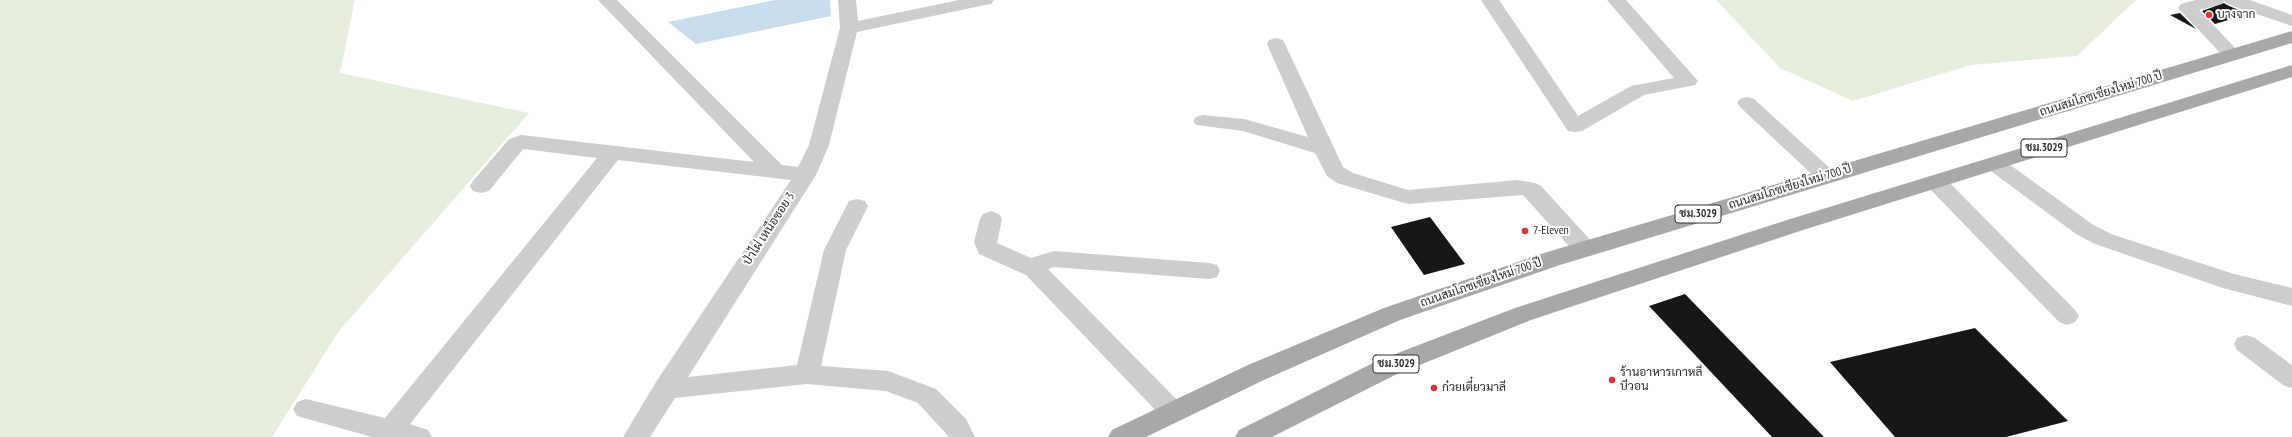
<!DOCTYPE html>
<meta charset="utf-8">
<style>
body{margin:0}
canvas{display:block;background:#fff}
</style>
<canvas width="2292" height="437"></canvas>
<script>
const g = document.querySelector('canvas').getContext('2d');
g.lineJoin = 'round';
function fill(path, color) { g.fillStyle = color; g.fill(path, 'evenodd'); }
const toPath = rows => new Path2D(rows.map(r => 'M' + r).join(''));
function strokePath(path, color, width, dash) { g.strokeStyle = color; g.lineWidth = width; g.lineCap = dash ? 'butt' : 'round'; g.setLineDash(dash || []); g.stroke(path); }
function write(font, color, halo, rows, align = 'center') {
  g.font = font + ' "PT Sans Narrow",Sarabun,sans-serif'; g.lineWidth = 4; g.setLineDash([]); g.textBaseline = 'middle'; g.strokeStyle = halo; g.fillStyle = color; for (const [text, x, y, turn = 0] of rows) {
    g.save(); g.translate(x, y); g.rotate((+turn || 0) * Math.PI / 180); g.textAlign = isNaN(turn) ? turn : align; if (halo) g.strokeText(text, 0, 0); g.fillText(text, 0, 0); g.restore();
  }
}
fill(toPath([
 [0,0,355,0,340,73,529,113,339,331,272,437,0,437],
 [1716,0,2136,0,2077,56,1971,65,1853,101,1780,68]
]), '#e5eddd');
fill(toPath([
 [775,0,830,0,831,16,696,44,668,22]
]), '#c9dded');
fill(toPath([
 [2224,3,2227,5,2248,14,2215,24,2202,11],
 [2180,13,2196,29,2170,15],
 [1430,217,1465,264,1424,275,1391,227],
 [1685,294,1824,437,1772,437,1649,306],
 [1975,328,2068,421,2006,437,1895,437,1830,362]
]), '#171717');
fill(toPath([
 [598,0,617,0,782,165,798,167,809,145,840,28,838,0,856,0,858,21,959,0,994,0,991,4,985,5,857,32,829,145,816,175,688,377,797,365,824,250,849,201,857,199,865,201,868,206,846,250,821,366,888,371,936,389,966,419,975,437,949,437,918,403,886,391,807,384,675,398,650,437,623,437,656,382,791,180,618,160,410,424,428,430,432,437,372,437,297,416,293,409,297,402,306,399,385,418,597,158,523,149,489,191,481,193,473,191,470,186,473,181,509,139,521,135,754,162,598,0],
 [1481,0,1499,0,1578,116,1631,86,1674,78,1607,0,1626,0,1698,81,1695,85,1644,95,1582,131,1575,132,1568,131,1481,0],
 [2196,0,2250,0,2292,15,2292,26,2227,4,2224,1,2222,4,2199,10,2241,54,2239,58,2232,60,2225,58,2178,8,2181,4,2196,0],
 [1276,38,1283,40,1285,44,1343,167,1353,173,1408,190,1517,180,1535,183,1541,186,1593,243,1596,249,1593,255,1585,257,1577,255,1523,195,1408,204,1337,183,1327,176,1315,153,1243,131,1196,125,1193,121,1196,117,1203,115,1244,119,1308,137,1267,44,1269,40,1276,38],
 [1747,97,1754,99,1833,171,1837,176,1833,181,1826,183,1819,181,1740,107,1737,103,1740,99,1747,97],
 [1995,157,2002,159,2092,224,2111,234,2234,274,2292,288,2292,306,2223,288,2095,244,2076,234,1988,169,1985,164,1988,159,1995,157],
 [1936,175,1944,177,2075,310,2079,316,2075,322,2067,325,2059,322,1928,187,1925,182,1928,177,1936,175],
 [991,211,999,214,1002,219,997,243,1031,258,1054,251,1209,263,1217,265,1220,271,1217,277,1209,279,1054,267,1048,269,1182,405,1186,412,1182,419,1173,422,1164,419,1026,275,979,254,974,242,980,219,983,214,991,211],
 [2246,335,2255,338,2292,365,2292,388,2283,385,2237,350,2234,344,2237,338,2246,335]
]), '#cdcdcd');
fill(toPath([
 [2292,31,2292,43,1560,265,1400,320,1266,379,1146,437,1108,437,1112,430,1248,365,1384,308,1544,253,2292,31],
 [2292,65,2292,77,1803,230,1531,320,1395,375,1272,437,1235,437,1239,430,1377,361,1515,308,1787,220,2292,65]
]), '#a8a8a8');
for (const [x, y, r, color] of [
 [2209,15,4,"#e83036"],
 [1525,231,4,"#e83036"],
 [1612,380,4,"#e83036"],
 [1434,388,4,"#e83036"]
]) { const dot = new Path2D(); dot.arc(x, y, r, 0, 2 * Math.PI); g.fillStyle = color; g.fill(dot); strokePath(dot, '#fff', 1.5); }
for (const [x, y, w] of [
 [2044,148,46],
 [1698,214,46],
 [1396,364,46]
]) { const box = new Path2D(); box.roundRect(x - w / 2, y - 9, w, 18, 3); g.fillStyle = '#fff'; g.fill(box); strokePath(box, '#303030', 1); }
write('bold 11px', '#303030', null, [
 ["ชม.3029",2044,148],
 ["ชม.3029",1698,214],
 ["ชม.3029",1396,364]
]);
write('12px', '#303030', '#fff', [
 ["บางจาก",2217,15],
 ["7-Eleven",1533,231],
 ["ร้านอาหารเกาหลี",1620,373],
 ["บีวอน",1620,387],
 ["ก๋วยเตี๋ยวมาลี",1442,388]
], 'left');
write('12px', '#303030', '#fff', [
 ["ถนนสมโภชเชียงใหม่ 700 ปี",2101,94,-17],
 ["ถนนสมโภชเชียงใหม่ 700 ปี",1790,187,-17],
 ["ป่าไผ่ เหนือซอย 3",769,229,-57],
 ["ถนนสมโภชเชียงใหม่ 700 ปี",1481,283,-19]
]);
</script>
